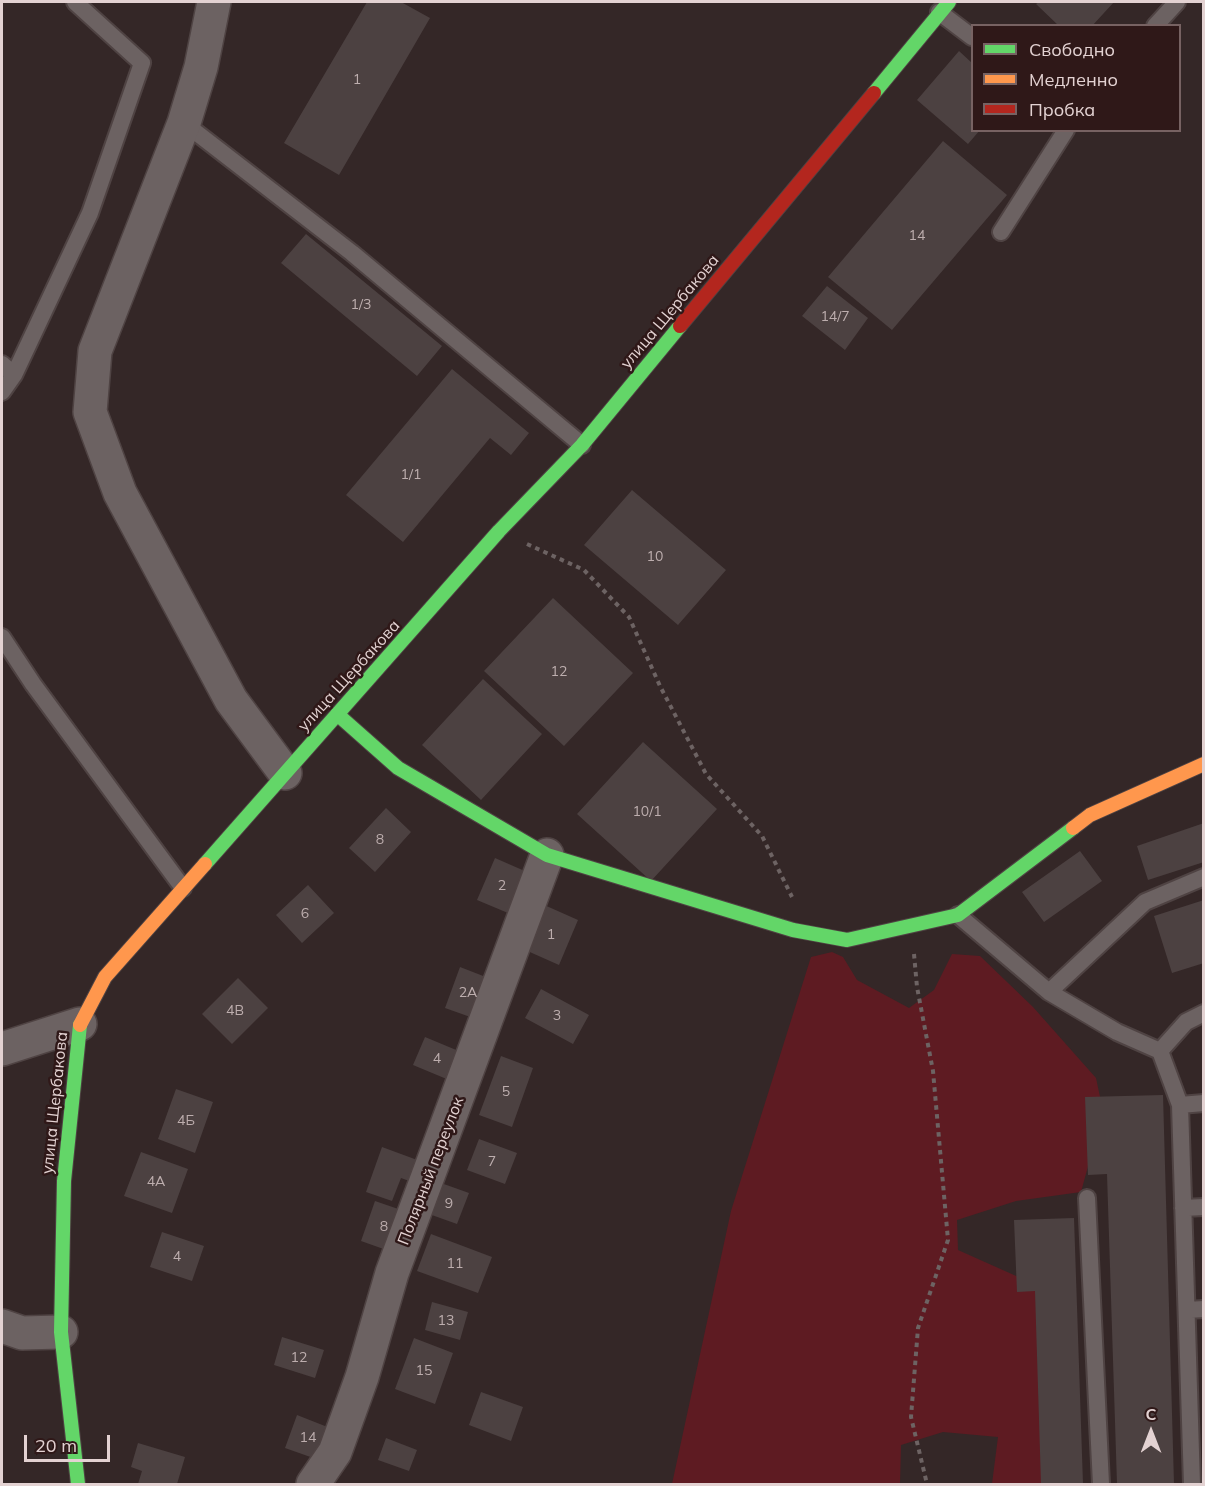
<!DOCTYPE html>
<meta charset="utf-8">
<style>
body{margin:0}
#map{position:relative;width:1205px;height:1486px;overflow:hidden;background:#342727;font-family:Mulish,sans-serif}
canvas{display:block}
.frame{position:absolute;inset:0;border:3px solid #e3d2d2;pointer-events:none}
.legend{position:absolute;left:971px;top:24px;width:210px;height:108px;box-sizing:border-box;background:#2f1818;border:2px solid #776262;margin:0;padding:8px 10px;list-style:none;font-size:18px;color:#e3d2d2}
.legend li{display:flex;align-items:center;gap:12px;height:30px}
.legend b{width:30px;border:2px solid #776262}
.north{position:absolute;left:1121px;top:1402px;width:60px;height:60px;-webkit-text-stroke:4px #2f1818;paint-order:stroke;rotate:0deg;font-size:16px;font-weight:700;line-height:24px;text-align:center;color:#e3d2d2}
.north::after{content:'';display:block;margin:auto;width:21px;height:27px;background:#e3d2d2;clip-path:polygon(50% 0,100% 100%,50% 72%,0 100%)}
.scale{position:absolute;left:24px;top:1435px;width:86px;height:27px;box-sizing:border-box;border:3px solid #e3d2d2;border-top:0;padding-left:8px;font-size:18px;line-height:21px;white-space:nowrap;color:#e3d2d2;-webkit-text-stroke:4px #2f1818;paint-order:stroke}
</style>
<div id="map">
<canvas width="1205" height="1486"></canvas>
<div class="frame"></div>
<ul class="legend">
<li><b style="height:8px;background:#63d668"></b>Свободно</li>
<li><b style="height:8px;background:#ff974d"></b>Медленно</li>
<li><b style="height:8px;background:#b3261e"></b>Пробка</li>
</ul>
<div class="north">С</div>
<div class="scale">20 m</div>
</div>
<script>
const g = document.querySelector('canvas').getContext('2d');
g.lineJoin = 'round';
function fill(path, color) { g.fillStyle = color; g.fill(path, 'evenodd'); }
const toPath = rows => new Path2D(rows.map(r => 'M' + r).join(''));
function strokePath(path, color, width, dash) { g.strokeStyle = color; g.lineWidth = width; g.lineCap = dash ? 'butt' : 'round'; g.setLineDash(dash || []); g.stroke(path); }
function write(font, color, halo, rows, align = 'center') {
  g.font = font + ' Mulish,sans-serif'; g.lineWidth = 5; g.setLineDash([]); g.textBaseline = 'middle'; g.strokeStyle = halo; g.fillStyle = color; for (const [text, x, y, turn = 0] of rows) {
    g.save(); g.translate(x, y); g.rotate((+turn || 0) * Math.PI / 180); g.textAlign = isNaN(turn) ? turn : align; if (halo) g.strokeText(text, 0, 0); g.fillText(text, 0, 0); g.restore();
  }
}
fill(toPath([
 [832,952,843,957,857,980,909,1008,934,990,952,954,980,956,1033,1007,1096,1078,1103,1111,1081,1192,1016,1201,957,1220,958,1250,1043,1288,1047,1484,992,1484,998,1437,943,1432,901,1445,900,1484,672,1484,731,1211,811,957]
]), '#5e1b22');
fill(toPath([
 [367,2,401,2,430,18,339,175,284,143],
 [1039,2,1114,2,1092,26,1059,26,1036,4],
 [959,51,972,63,972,130,980,130,968,144,917,100],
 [943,141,1007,195,892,330,828,277],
 [306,234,442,346,417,376,281,263],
 [827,286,868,318,845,350,802,316],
 [452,369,529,433,511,455,490,438,403,542,346,495],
 [632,490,726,570,678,625,584,545],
 [553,598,633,673,564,746,484,671],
 [483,679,542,734,481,800,422,745],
 [643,742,717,809,651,881,577,814],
 [386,808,411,832,375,872,349,848],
 [1204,823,1204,862,1148,880,1137,846],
 [1080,851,1102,881,1044,922,1022,892],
 [495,858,527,872,508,913,477,900],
 [308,885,334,913,302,943,276,915],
 [1204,900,1204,963,1172,973,1154,916],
 [542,904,578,920,559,965,523,949],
 [460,967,491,979,476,1019,445,1008],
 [238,978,268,1008,232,1044,202,1014],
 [541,989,589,1015,573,1044,525,1018],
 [425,1037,461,1052,449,1080,413,1065],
 [501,1056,533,1068,512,1127,479,1115],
 [176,1089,213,1102,195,1153,158,1139],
 [1163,1095,1174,1484,1117,1484,1107,1174,1088,1175,1085,1097],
 [479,1139,517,1153,505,1184,467,1170],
 [382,1147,420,1161,412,1182,401,1178,392,1201,366,1192],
 [141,1152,188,1169,172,1213,124,1196],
 [441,1183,469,1193,457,1224,429,1214],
 [375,1201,407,1212,392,1252,361,1241],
 [1074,1218,1083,1484,1041,1484,1035,1291,1017,1292,1014,1220],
 [162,1232,204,1246,192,1281,150,1267],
 [431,1234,492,1257,478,1293,417,1271],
 [432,1302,468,1312,460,1340,425,1330],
 [282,1337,324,1350,315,1378,274,1365],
 [414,1338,453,1353,435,1404,395,1389],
 [481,1392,523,1407,511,1441,469,1425],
 [297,1415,330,1428,319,1460,285,1448],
 [386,1438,417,1450,409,1471,378,1460],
 [138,1443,185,1457,177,1484,138,1484,142,1471,131,1467]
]), '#4c4141');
const lane = toPath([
 [939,12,972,37],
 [1155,26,1177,2],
 [184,123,352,253,582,445],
 [1001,232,1066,130],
 [2,364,14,375,2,392],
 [14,375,90,213,142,63,75,2],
 [2,637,33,684,183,888],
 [958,915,1049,992,1117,1032,1160,1051,1180,1105,1192,1484],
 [1049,992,1145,902,1204,877],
 [1160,1051,1186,1022,1204,1013],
 [1180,1105,1204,1103],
 [1087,1198,1101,1484],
 [1183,1208,1204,1207],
 [1187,1310,1204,1309]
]);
const street = toPath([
 [214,2,201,67,184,123,95,351,90,412,120,493,231,700,285,773],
 [2,1049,80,1024],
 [2,1326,22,1333,61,1332],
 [313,1484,335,1452,362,1377,392,1273,547,855]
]);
const fast = toPath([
 [874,93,949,2],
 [337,714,398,768,547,855,793,930,847,940,958,915,1073,828],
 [205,864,499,531,582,445,680,326],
 [78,1484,61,1332,64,1181,80,1025]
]);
const slow = toPath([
 [1073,828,1090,815,1204,764],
 [80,1025,105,977,205,864]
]);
const jam = toPath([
 [680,326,874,93]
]);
strokePath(lane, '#4f4343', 20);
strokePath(street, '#4f4343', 36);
strokePath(fast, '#4f4343', 16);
strokePath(slow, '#4f4343', 16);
strokePath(jam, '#4f4343', 16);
strokePath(toPath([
 [527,544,584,570,629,617,660,686,706,774,762,836,792,897],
 [914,954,917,987,933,1071,948,1240,918,1328,911,1417,927,1484]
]), '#6d6363', 4, [4.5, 4.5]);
strokePath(lane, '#6c6262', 16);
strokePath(street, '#6c6262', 33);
strokePath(fast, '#63d668', 14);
strokePath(slow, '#ff974d', 14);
strokePath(jam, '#b3261e', 14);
write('14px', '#bdaeae', null, [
 ["1",357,80],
 ["14",917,236],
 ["1/3",361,305],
 ["14/7",835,317],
 ["1/1",411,475],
 ["10",655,557],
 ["12",559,672],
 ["10/1",647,812],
 ["8",380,840],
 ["2",502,886],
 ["6",305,914],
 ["1",551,935],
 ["2А",468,993],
 ["4В",235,1011],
 ["3",557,1016],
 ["4",437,1059],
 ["5",506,1092],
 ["4Б",186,1121],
 ["7",492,1162],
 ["4А",156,1182],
 ["9",449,1204],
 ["8",384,1227],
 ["4",177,1257],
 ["11",455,1264],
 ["13",446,1321],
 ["12",299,1358],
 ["15",424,1371],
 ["14",308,1438]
]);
write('16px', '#e3d2d2', '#2f1818', [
 ["улица Щербакова",670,312,-50],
 ["улица Щербакова",349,676,-48],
 ["улица Щербакова",55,1103,-84],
 ["Полярный переулок",431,1171,-69]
]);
</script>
